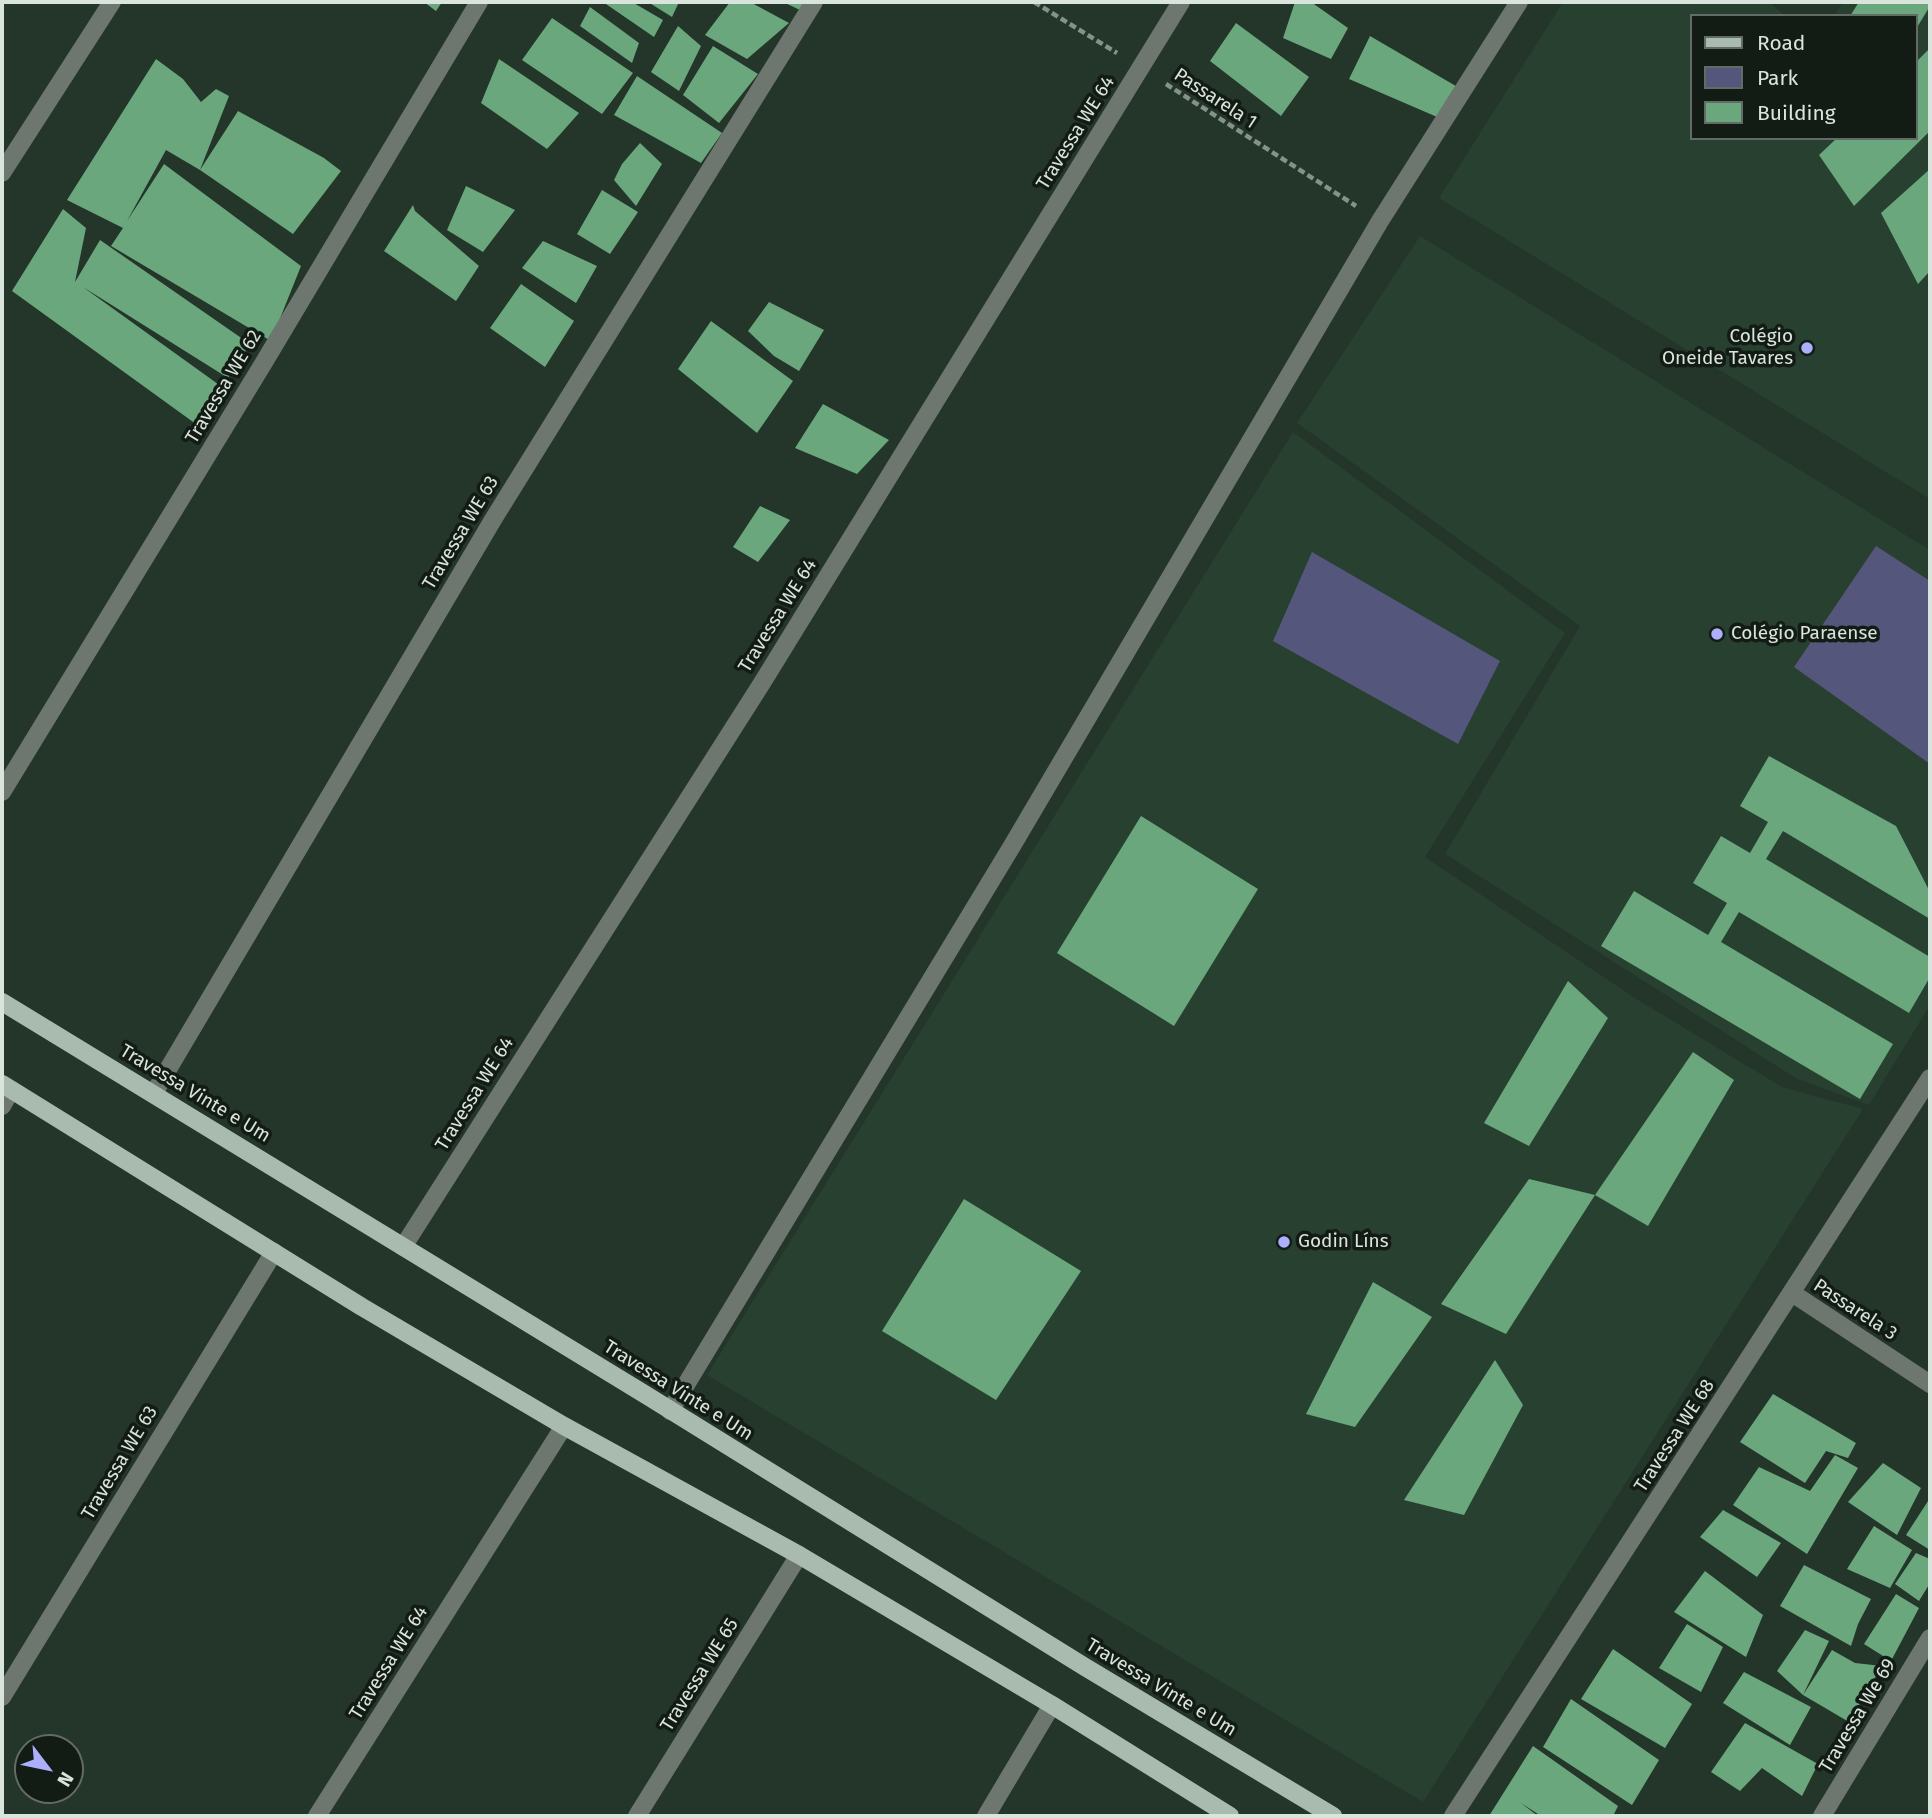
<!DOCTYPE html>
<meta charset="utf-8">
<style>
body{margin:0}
#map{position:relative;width:1932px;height:1818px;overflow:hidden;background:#243529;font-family:"Fira Sans",sans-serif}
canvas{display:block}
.frame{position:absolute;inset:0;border:4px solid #d9e4dc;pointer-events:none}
.legend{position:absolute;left:1690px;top:14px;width:228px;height:126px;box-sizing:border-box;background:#131b15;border:2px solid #626b65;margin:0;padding:9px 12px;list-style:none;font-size:21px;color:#d9e4dc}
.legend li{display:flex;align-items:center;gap:14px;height:35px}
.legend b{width:35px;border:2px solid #626b65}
.north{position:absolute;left:14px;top:1734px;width:70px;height:70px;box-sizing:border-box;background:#131b15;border:2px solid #626b65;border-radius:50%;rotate:122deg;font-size:19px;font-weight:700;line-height:28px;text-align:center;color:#d9e4dc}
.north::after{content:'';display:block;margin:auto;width:24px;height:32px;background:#acaffb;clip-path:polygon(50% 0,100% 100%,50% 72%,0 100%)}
</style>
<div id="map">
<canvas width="1932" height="1818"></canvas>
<div class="frame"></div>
<ul class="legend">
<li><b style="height:9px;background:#a9bbae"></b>Road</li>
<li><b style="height:19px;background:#55567c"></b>Park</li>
<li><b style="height:19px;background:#6aa77d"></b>Building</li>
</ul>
<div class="north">N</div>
</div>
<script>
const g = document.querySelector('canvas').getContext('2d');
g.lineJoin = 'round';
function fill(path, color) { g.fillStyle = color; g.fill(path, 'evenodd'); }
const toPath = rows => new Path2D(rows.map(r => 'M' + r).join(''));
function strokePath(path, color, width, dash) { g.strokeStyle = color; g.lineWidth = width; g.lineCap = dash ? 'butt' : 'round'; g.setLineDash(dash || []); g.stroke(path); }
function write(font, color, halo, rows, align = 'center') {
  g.font = font + ' "Fira Sans",sans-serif'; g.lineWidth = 7; g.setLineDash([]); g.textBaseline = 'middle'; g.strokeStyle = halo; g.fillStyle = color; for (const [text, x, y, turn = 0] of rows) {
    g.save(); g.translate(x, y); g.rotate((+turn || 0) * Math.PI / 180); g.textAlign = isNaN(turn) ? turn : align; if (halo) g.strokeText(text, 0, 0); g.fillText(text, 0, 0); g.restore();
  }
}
fill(toPath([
 [1563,2,1769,2,1785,16,1692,16,1692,138,1916,138,1916,16,1834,16,1843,2,1930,2,1930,499,1439,198],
 [1420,236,1930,550,1930,1005,1869,1105,1797,1079,1445,854,1580,626,1297,423],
 [1293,432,1565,633,1425,857,1635,998,1782,1087,1863,1109,1423,1802,707,1375]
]), '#284030');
fill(toPath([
 [1876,546,1930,581,1930,764,1794,667],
 [1312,552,1500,661,1458,744,1273,641]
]), '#55567c');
fill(toPath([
 [424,2,442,2,436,11],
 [603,2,632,2,663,20,654,37],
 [648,2,679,2,672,17],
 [730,2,750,2,789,23,747,59,705,35],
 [783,2,804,2,800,10],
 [1295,2,1311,2,1348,28,1331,59,1283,38],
 [1859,2,1930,2,1930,6,1916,29,1916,16,1850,16],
 [590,7,639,43,632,63,580,26],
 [552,18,633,73,602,114,522,60],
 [1236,23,1309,77,1281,116,1210,61],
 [678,26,701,46,679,91,651,72],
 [1370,36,1461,89,1451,123,1349,79],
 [713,46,758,74,719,123,683,95],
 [1930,48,1930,131,1854,206,1819,155,1837,138,1916,138,1916,62],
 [156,59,183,79,201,102,216,89,229,96,200,170,238,111,324,158,341,171,293,234,200,170,166,150,127,221,164,164,301,266,271,341,111,246,123,228,67,200],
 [499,59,579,113,547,149,481,103],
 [637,76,722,133,701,163,614,115],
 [640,143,662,164,636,206,614,180,622,164],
 [1930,169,1930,271,1918,284,1881,213],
 [466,186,515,210,483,252,447,230],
 [602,190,638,212,610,254,577,234],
 [413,205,415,211,479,266,456,301,384,251],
 [63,209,86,228,75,282,100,240,250,344,228,378,83,287,229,392,200,427,12,291],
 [543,241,597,266,576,303,522,268],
 [521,284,574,321,545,367,490,328],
 [769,302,824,330,799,371,774,356,748,331],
 [711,321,793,381,757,433,678,369],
 [823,404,889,440,857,474,795,448],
 [760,506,790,520,758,562,733,547],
 [1769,756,1896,826,1930,892,1930,919,1783,831,1766,859,1930,957,1930,977,1909,1013,1739,912,1721,942,1893,1044,1860,1099,1601,946,1634,891,1708,935,1727,903,1693,883,1721,836,1750,853,1768,822,1740,806],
 [1141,816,1258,889,1174,1026,1057,953],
 [1568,981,1608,1018,1529,1146,1484,1123],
 [1693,1052,1734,1080,1648,1226,1595,1195],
 [1529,1179,1595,1195,1506,1334,1441,1304],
 [964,1199,1081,1271,996,1400,882,1331],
 [1373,1282,1432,1317,1355,1427,1306,1414],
 [1495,1360,1523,1405,1464,1515,1404,1500],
 [1773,1394,1856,1443,1848,1458,1826,1451,1805,1483,1740,1442],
 [1835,1455,1858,1468,1807,1554,1733,1505,1759,1467,1810,1491],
 [1883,1463,1921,1488,1897,1535,1848,1502],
 [1930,1498,1930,1550,1906,1535],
 [1723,1510,1781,1543,1757,1577,1700,1537],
 [1874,1526,1912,1550,1890,1588,1847,1569],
 [1916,1553,1930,1559,1930,1583,1919,1601,1895,1584],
 [1804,1565,1871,1599,1858,1624,1851,1646,1780,1606],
 [1705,1571,1763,1615,1746,1657,1674,1612],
 [1896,1594,1919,1608,1891,1661,1864,1644],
 [1687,1624,1723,1647,1701,1692,1659,1668],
 [1805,1630,1829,1641,1803,1695,1832,1650,1855,1663,1882,1666,1849,1722,1803,1695,1777,1671],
 [1613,1649,1692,1704,1665,1748,1581,1699],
 [1744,1672,1811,1707,1790,1745,1723,1703],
 [1571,1699,1659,1760,1632,1805,1543,1747],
 [1745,1723,1818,1764,1802,1796,1762,1768,1740,1791,1711,1772],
 [1533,1746,1618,1806,1613,1816,1541,1816,1521,1803,1538,1816,1489,1816]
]), '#6aa77d');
strokePath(toPath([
 [1034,2,1117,53],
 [1166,84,1356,206]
]), '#849288', 4.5, [7, 3.5]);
strokePath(toPath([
 [2,173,112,2],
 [2,792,263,364,479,2],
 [154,1093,494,518,814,2],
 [2,1106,11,1090],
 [403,1247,762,683,1181,2],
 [1792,1293,1930,1384],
 [670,1411,1012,846,1380,221,1519,2],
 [2,1697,274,1252],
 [317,1816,564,1426],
 [637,1816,799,1555],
 [986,1816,1052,1705],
 [1453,1816,1930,1078],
 [1822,1816,1930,1638]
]), '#6d766f', 18);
strokePath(toPath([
 [2,1002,646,1395,1085,1667,1333,1816],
 [2,1084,362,1307,564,1426,799,1555,1052,1705,1230,1816]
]), '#a9bbae', 18);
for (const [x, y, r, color] of [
 [1807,348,7,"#acaffb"],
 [1717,634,7,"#acaffb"],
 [1284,1242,7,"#acaffb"]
]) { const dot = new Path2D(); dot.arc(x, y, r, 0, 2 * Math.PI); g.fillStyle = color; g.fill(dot); strokePath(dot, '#131b15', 2.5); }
write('19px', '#d9e4dc', '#131b15', [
 ["Passarela 1",1215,99,33],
 ["Travessa WE 64",1076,133,-58],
 ["Travessa WE 62",224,387,-59],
 ["Travessa WE 63",461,533,-59],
 ["Travessa WE 64",778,616,-58],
 ["Travessa Vinte e Um",195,1094,31],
 ["Travessa WE 64",475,1094,-58],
 ["Passarela 3",1855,1310,33],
 ["Travessa Vinte e Um",678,1391,32],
 ["Travessa WE 68",1675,1436,-57],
 ["Travessa WE 63",120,1463,-59],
 ["Travessa WE 64",389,1663,-58],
 ["Travessa WE 65",700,1675,-58],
 ["Travessa Vinte e Um",1161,1688,31],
 ["Travessa We 69",1858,1716,-59]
]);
write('19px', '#d9e4dc', '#131b15', [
 ["Colégio",1793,337,"right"],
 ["Oneide Tavares",1793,359,"right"],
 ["Colégio Paraense",1731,634],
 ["Godin Líns",1298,1242]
], 'left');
</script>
